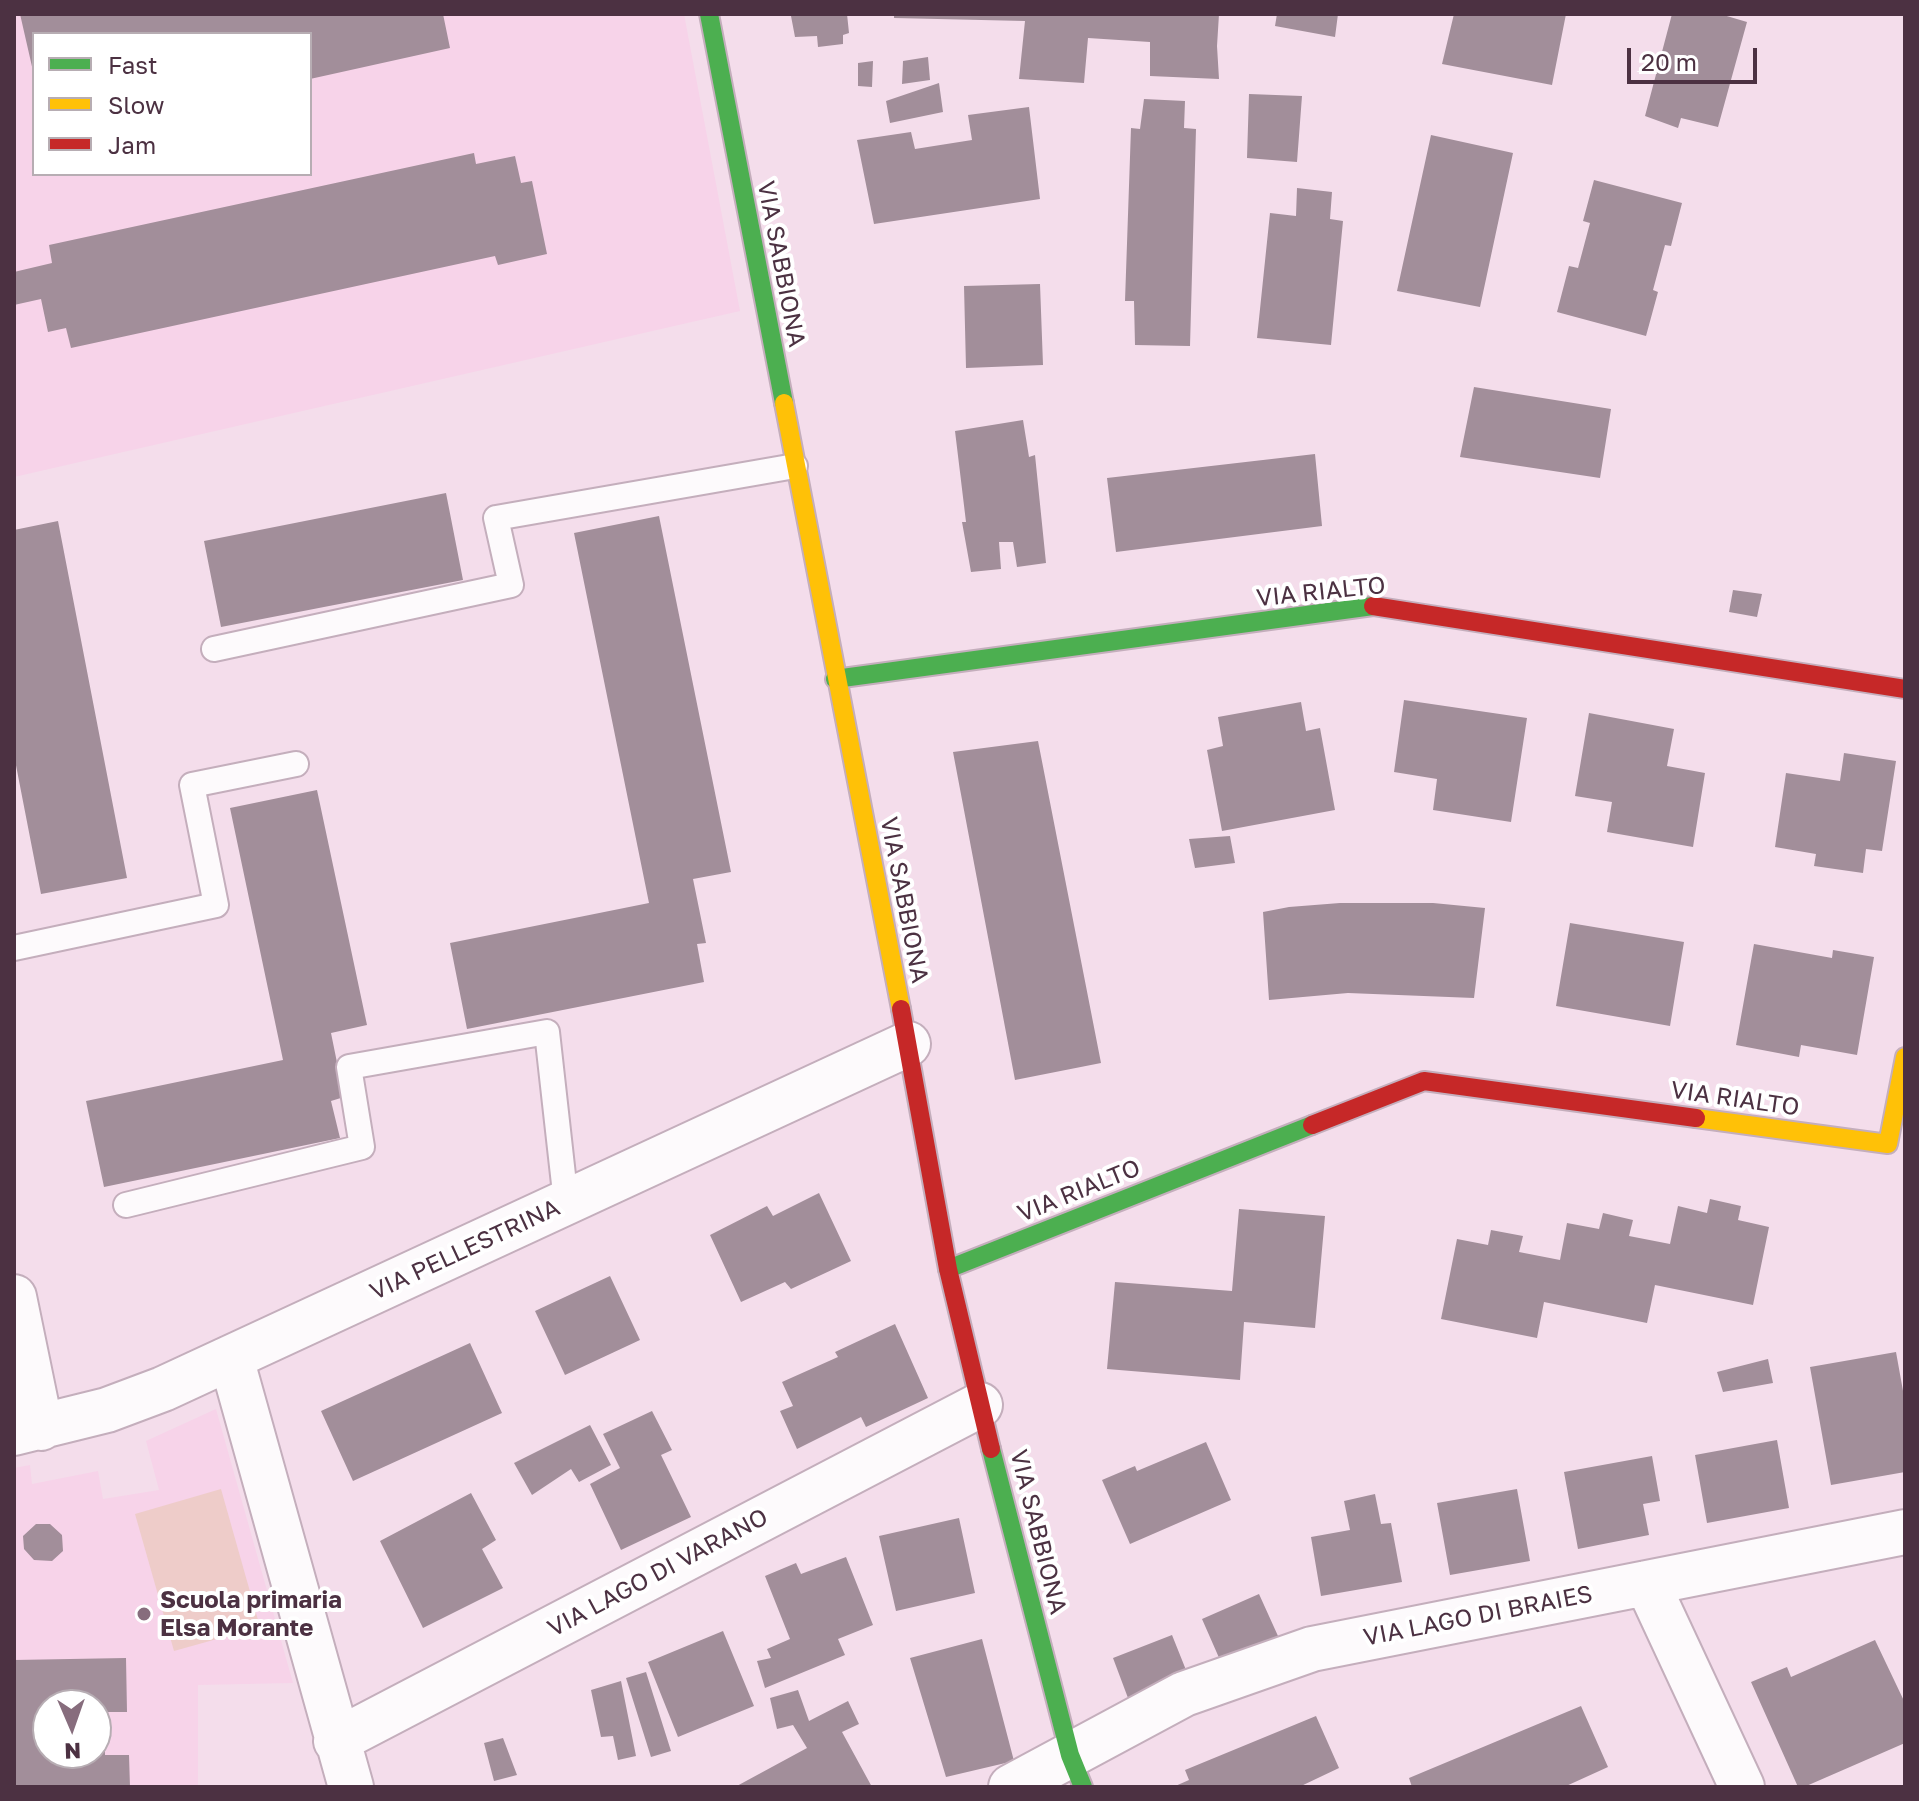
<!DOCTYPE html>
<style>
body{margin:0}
#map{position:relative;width:1919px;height:1801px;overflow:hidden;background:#f4ddeb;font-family:"Golos Text",sans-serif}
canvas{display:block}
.frame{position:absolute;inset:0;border:16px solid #4c3142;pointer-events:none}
.legend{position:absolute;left:32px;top:32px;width:280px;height:144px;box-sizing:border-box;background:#fff;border:2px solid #b7adb3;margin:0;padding:10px 14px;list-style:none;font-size:24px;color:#4c3142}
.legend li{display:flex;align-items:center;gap:16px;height:40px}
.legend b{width:40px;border:2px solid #b7adb3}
.north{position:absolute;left:32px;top:1689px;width:80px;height:80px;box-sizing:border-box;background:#fff;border:2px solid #b7adb3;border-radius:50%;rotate:178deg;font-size:22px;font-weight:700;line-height:32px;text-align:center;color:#4c3142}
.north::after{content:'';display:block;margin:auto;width:28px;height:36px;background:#876d7d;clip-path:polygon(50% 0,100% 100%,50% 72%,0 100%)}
.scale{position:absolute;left:1627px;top:48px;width:130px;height:36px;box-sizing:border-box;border:4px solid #4c3142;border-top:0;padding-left:10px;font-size:24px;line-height:28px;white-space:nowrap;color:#4c3142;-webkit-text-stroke:6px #fff;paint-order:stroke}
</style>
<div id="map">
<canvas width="1919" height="1801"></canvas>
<div class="frame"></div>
<ul class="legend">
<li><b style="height:10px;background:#4caf50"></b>Fast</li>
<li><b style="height:10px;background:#ffc107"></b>Slow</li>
<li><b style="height:10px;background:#c62828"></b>Jam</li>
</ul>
<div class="north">N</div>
<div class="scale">20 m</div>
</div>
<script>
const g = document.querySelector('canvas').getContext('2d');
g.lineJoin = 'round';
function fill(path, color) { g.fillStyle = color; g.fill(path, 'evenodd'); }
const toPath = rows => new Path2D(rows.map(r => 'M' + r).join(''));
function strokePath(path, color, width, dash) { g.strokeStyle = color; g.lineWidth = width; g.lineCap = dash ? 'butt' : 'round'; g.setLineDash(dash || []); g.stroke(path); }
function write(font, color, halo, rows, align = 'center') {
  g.font = font + ' "Golos Text",sans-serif'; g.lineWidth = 8; g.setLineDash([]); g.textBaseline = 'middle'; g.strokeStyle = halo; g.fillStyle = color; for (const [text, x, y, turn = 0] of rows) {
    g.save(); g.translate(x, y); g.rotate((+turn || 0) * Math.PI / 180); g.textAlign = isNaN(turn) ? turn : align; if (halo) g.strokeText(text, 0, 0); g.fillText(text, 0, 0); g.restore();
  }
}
fill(toPath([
 [14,14,684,14,740,311,14,477],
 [34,34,310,34,310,174,34,174],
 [216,1409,293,1683,198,1685,198,1787,14,1787,14,1468,30,1465,32,1484,98,1471,103,1499,159,1490,146,1441],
 [48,1705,96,1705,96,1753,48,1753]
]), '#f7d3e9');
fill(toPath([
 [221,1489,260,1627,174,1651,135,1514]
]), '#eeccc9');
fill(toPath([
 [20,14,443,14,450,48,310,79,310,34,34,34,33,71],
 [823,14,847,14,849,33,843,35,843,44,818,47,817,36,795,37,791,16,824,16],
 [894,14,1219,14,1217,46,1219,79,1150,76,1150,42,1088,38,1084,83,1019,79,1025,21,894,18],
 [1277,14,1338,14,1335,37,1275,26],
 [1454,14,1566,14,1552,85,1442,64],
 [1672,14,1720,14,1747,22,1718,127,1681,118,1678,128,1645,116],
 [928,57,930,80,902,84,903,61],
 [873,61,872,87,858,86,858,63],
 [939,83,943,112,890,123,886,101],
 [1249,94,1302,96,1297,162,1247,158],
 [1144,99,1185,101,1184,128,1196,129,1190,346,1135,345,1134,301,1125,301,1131,128,1140,129],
 [1029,107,1040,199,874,224,857,140,911,132,915,149,972,140,968,115],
 [1431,135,1513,153,1480,307,1397,291],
 [474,153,476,164,515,156,521,183,532,181,547,254,498,265,495,256,71,348,66,328,48,332,41,299,14,305,14,272,52,263,49,245],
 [1594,180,1682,203,1671,246,1665,245,1653,290,1658,292,1646,336,1557,312,1569,266,1578,268,1590,223,1583,221],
 [1297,188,1332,192,1330,219,1343,221,1331,345,1257,338,1270,213,1296,216],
 [1040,284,1043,365,966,368,964,286],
 [1474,387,1611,409,1600,478,1460,457],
 [1023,420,1029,457,1035,455,1046,563,1017,567,1013,542,999,542,1001,569,971,572,962,522,966,522,955,431],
 [1315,454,1322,526,1116,552,1107,478],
 [446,493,463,580,221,627,204,541],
 [659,516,731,872,693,879,706,943,697,944,704,982,467,1029,450,943,649,903,574,533],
 [58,521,127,878,41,894,14,755,14,530],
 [1733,590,1762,594,1757,617,1729,612],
 [1404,700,1527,718,1511,822,1433,810,1437,779,1394,772],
 [1301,702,1306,731,1320,728,1335,810,1222,831,1207,750,1223,746,1218,717],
 [1589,713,1674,729,1667,766,1705,773,1693,847,1607,832,1612,802,1575,796],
 [1038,741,1101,1063,1015,1080,953,752],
 [1844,753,1896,761,1882,851,1866,849,1863,873,1814,866,1816,854,1775,847,1786,773,1840,781],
 [317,790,367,1025,331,1033,344,1097,331,1101,340,1138,104,1187,86,1101,283,1060,230,808],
 [1230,836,1235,863,1195,868,1189,839],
 [1340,903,1433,903,1485,908,1474,998,1348,993,1269,1000,1263,912,1289,907],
 [1570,923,1684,942,1670,1026,1556,1006],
 [1754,944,1832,958,1833,950,1874,957,1857,1055,1801,1045,1799,1057,1736,1045],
 [819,1193,851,1261,791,1289,785,1282,741,1302,710,1235,767,1206,773,1216],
 [1710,1199,1741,1206,1738,1220,1769,1227,1753,1305,1655,1285,1647,1323,1544,1302,1537,1338,1441,1319,1457,1239,1488,1245,1491,1230,1523,1236,1519,1252,1560,1260,1567,1223,1599,1229,1603,1213,1633,1220,1629,1236,1670,1244,1678,1206,1707,1213],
 [1239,1209,1325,1216,1315,1328,1244,1322,1240,1380,1107,1369,1115,1282,1232,1291],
 [610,1276,640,1340,565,1375,535,1311],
 [895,1324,928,1398,866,1427,861,1417,797,1449,780,1411,793,1406,782,1382,838,1357,835,1352],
 [470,1343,502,1413,353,1481,321,1411],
 [1896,1352,1905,1402,1905,1472,1831,1485,1810,1367],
 [1768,1359,1773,1383,1723,1392,1717,1372],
 [652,1411,672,1450,661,1455,691,1517,621,1550,590,1484,620,1468,603,1434],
 [590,1425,611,1465,579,1482,571,1469,532,1495,514,1463],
 [1777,1440,1789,1508,1707,1523,1695,1455],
 [1206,1442,1231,1500,1130,1544,1102,1480,1135,1466,1137,1471],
 [1652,1456,1660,1501,1643,1504,1649,1535,1578,1549,1564,1472],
 [1517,1489,1530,1561,1450,1575,1437,1503],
 [471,1493,496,1540,482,1549,503,1588,423,1628,380,1541],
 [1375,1494,1381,1524,1391,1523,1402,1582,1321,1596,1311,1537,1350,1530,1344,1501],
 [959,1518,975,1593,896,1611,879,1536],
 [36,1524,50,1524,62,1535,63,1551,52,1561,34,1560,24,1549,23,1536],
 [846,1557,873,1625,838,1639,845,1655,765,1688,757,1661,771,1658,767,1649,790,1639,765,1576,796,1563,801,1574],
 [1259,1594,1278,1636,1220,1660,1202,1619],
 [723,1631,754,1706,678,1737,648,1662],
 [1172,1635,1188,1675,1128,1698,1113,1658],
 [982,1639,1014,1761,946,1777,910,1658],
 [1875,1640,1905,1703,1905,1743,1804,1787,1798,1787,1751,1682,1787,1667,1791,1677],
 [126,1658,127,1712,104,1712,105,1755,129,1755,130,1787,14,1787,14,1660],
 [48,1705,96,1705,96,1753,48,1753],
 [646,1672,671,1751,651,1757,626,1678],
 [621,1681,636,1756,618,1760,613,1736,601,1737,591,1690],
 [798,1690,809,1721,848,1701,859,1724,842,1732,872,1787,735,1787,807,1748,793,1725,777,1729,770,1698],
 [1581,1706,1608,1767,1564,1787,1412,1787,1409,1778],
 [1316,1716,1339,1768,1299,1787,1173,1787,1189,1780,1185,1770],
 [503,1738,517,1775,494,1781,484,1743]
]), '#a28e9a');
const lane = toPath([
 [214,649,511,585,496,518,795,466],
 [14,948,216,905,192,785,296,764],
 [126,1205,362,1147,349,1067,547,1032,566,1202]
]);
const street = toPath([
 [14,1297,41,1428],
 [231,1358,351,1787],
 [14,1433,107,1410,163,1389,908,1044],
 [1647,1583,1742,1787],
 [336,1741,980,1405],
 [1011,1787,1184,1694,1312,1649,1905,1532]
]);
const fast = toPath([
 [709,14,784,403],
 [835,679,1373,606],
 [948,1269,1312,1125],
 [991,1449,1070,1755,1083,1787]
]);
const slow = toPath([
 [784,403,901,1009],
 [1696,1118,1888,1144,1905,1057]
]);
const jam = toPath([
 [1373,606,1905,689],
 [901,1009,948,1269,991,1449],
 [1312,1125,1424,1081,1696,1118]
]);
strokePath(lane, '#c4aebc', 28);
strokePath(street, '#c4aebc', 48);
strokePath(fast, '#c4aebc', 22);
strokePath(slow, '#c4aebc', 22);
strokePath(jam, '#c4aebc', 22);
strokePath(lane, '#fdfafc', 24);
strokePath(street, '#fdfafc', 44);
strokePath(fast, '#4caf50', 18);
strokePath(slow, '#ffc107', 18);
strokePath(jam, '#c62828', 18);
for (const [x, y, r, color] of [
 [144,1614,8,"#876d7d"]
]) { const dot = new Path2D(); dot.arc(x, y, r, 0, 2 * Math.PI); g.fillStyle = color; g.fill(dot); strokePath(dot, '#fff', 3); }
write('24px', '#4c3142', '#fff', [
 ["VIA SABBIONA",781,264,79],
 ["VIA RIALTO",1321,592,-6],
 ["VIA SABBIONA",904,900,79],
 ["VIA RIALTO",1735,1099,8],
 ["VIA RIALTO",1079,1191,-22],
 ["VIA PELLESTRINA",465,1250,-25],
 ["VIA SABBIONA",1038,1532,76],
 ["VIA LAGO DI VARANO",658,1573,-28],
 ["VIA LAGO DI BRAIES",1478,1616,-11]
]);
write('bold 24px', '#4c3142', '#fff', [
 ["Scuola primaria",160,1600],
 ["Elsa Morante",160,1628]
], 'left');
</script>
